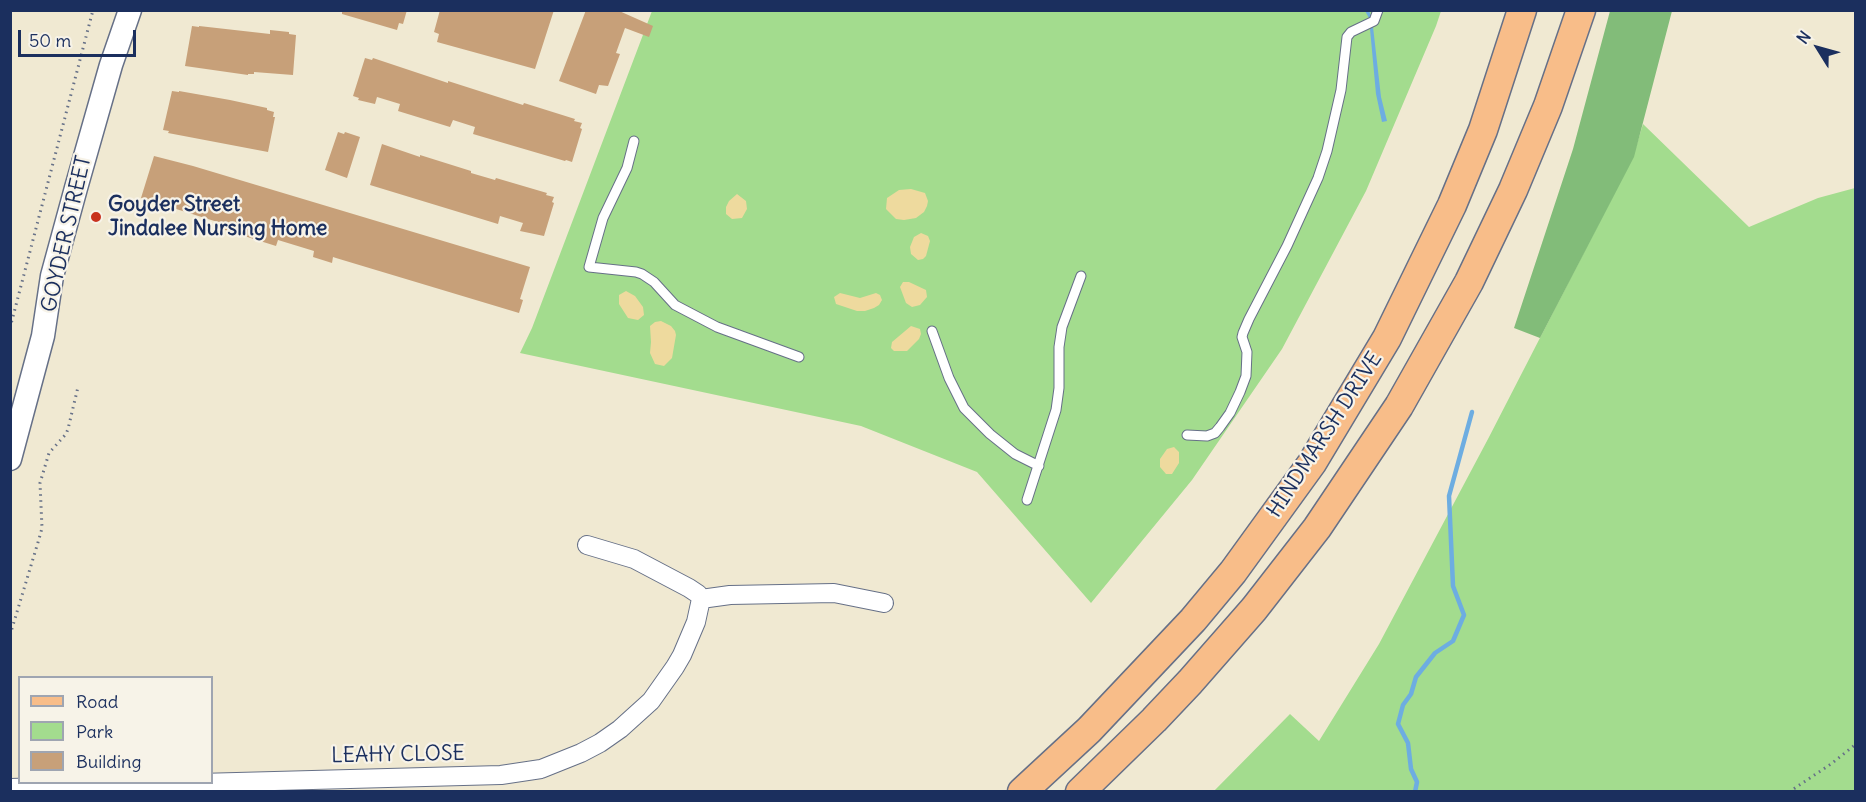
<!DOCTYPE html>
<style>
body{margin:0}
#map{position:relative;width:1866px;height:802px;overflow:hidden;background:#f0e9d2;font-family:Delius,sans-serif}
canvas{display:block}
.frame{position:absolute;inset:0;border:12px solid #1b2f5e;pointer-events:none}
.legend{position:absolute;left:18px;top:676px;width:195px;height:108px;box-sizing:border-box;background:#f7f3e8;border:2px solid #9fa5b1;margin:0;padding:8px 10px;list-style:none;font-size:18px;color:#1b2f5e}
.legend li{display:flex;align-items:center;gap:12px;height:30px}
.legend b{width:30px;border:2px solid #9fa5b1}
.north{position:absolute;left:1788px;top:18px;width:60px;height:60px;-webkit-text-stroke:4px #f7f3e8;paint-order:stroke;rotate:307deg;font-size:16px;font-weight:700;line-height:24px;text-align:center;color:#1b2f5e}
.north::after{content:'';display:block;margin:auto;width:21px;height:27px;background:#1b2f5e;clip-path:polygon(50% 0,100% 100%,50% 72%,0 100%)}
.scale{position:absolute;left:18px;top:30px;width:118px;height:27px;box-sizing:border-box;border:3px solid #1b2f5e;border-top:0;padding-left:8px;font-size:18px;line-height:21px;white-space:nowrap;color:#1b2f5e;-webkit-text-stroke:4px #f7f3e8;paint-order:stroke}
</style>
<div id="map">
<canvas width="1866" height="802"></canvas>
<div class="frame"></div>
<ul class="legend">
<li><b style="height:8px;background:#f8bd89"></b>Road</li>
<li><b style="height:16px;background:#a3dc8e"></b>Park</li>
<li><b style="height:16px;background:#c7a079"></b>Building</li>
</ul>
<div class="north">N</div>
<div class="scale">50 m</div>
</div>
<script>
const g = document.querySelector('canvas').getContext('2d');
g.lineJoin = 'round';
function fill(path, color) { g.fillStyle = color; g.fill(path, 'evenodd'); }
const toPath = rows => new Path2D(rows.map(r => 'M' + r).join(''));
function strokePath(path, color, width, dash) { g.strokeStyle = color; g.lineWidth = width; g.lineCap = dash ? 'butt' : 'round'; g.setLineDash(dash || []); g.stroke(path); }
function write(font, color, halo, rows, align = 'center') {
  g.font = font + ' Delius,sans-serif'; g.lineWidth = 4.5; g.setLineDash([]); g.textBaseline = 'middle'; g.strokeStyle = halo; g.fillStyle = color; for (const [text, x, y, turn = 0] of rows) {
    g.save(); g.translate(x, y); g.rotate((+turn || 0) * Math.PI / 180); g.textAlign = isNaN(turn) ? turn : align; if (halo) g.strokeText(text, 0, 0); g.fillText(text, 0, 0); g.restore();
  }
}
fill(toPath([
 [652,11,1441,11,1436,26,1366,191,1282,349,1192,480,1091,603,977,472,861,426,520,353,532,328],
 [1643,124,1749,227,1818,198,1855,188,1855,791,1213,792,1290,714,1319,741,1379,644,1488,439,1633,157]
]), '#a3dc8e');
fill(toPath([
 [1610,11,1672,11,1634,157,1540,338,1514,328,1573,149]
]), '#82bc79');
fill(toPath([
 [911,189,925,193,928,201,927,206,924,212,916,218,904,220,896,219,886,209,887,198,899,190],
 [737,194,746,201,747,209,742,218,732,219,726,214,726,207,729,201],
 [921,233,928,236,930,241,926,256,923,259,918,260,911,254,910,247,914,237],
 [903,282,909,282,926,290,927,297,920,305,912,307,906,303,900,287],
 [626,291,635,296,643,307,644,315,638,320,628,318,619,304,619,295],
 [840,293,860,298,876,293,880,295,882,300,879,305,874,308,865,311,857,311,836,304,834,297],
 [661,321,671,326,675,331,676,335,672,358,664,366,655,364,650,353,651,342,650,326,655,322],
 [911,326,920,329,921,334,919,339,907,351,894,351,891,348,892,342],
 [1174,447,1179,452,1179,463,1172,474,1166,474,1160,467,1160,459,1167,449]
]), '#eeda9e');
fill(toPath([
 [1365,11,1369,11,1372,18,1381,97,1387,121,1382,122,1376,94,1369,18]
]), '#6dade1');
strokePath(toPath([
 [1415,792,1417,782,1411,769,1408,743,1398,724,1403,705,1411,694,1416,677,1435,653,1453,641,1464,615,1453,586,1449,496,1472,412]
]), '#6dade1', 4.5);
fill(toPath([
 [342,10,407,10,403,24,399,23,397,30,342,14],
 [440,10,554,10,535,69,437,42,439,34,434,32],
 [586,10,617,10,653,26,649,37,625,28,616,53,620,54,608,86,599,85,596,94,559,81],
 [192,26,199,27,199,26,270,34,270,30,289,32,289,34,296,35,293,75,254,72,254,74,248,74,248,75,185,66],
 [365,58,372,60,373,58,448,83,448,81,523,105,524,103,575,119,574,121,582,123,580,128,582,129,572,162,566,160,565,161,473,134,475,127,453,120,450,127,398,111,400,104,377,97,375,104,358,100,359,98,353,96],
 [172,91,179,92,179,91,230,100,267,108,267,110,274,112,273,117,275,117,268,152,168,133,169,131,163,130],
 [338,132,344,134,345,132,360,137,347,178,325,170],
 [382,144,420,157,420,155,471,171,471,173,495,180,496,178,547,193,546,195,554,197,552,202,554,203,544,236,520,231,523,223,500,216,498,224,370,185],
 [154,156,193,166,530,267,520,299,523,300,519,313,336,258,333,257,332,263,313,257,314,251,278,240,276,246,222,229,224,224,141,198]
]), '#c7a079');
const service = toPath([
 [634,141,627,168,603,218,589,267,636,272,642,274,654,282,675,305,717,327,799,357],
 [932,331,949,378,964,408,990,434,1015,454,1039,466],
 [1187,435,1207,436,1215,433,1220,427,1230,413,1240,392,1246,376,1247,352,1242,337,1243,333,1249,319,1287,246,1318,178,1327,151,1341,90,1347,37,1351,32,1374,21,1378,10],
 [1027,500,1056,410,1059,388,1059,347,1062,327,1081,276]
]);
const minor = toPath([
 [701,599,730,595,834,593,884,603],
 [10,788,501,775,541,769,581,753,600,743,620,729,651,701,675,667,682,655,696,622,701,599,698,594,689,588,634,559,587,545]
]);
const tertiary = toPath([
 [10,459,43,336,52,276,76,188,111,65,130,10]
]);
const primary = toPath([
 [1022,792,1089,730,1193,620,1233,572,1312,463,1387,338,1452,205,1483,130,1522,10],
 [1080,792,1154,720,1190,682,1254,609,1317,528,1399,406,1469,282,1513,190,1548,106,1581,10]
]);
strokePath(service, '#667087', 11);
strokePath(minor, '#667087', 20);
strokePath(tertiary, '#667087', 25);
strokePath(primary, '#667087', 31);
strokePath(toPath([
 [10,328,93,10],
 [10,635,39,539,42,528,40,483,49,453,66,434,68,429,78,387],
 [1789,792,1831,764,1856,744]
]), '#667087', 3, [1.5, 4.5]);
strokePath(service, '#fff', 9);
strokePath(minor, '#fff', 18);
strokePath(tertiary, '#fff', 22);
strokePath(primary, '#f8bd89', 28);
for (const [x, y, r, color] of [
 [96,217,6,"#c8321e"]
]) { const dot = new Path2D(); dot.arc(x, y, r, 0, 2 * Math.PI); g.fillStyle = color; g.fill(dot); strokePath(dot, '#f7f3e8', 2); }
write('bold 21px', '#1b2f5e', '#f7f3e8', [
 ["Goyder Street",108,205],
 ["Jindalee Nursing Home",108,229]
], 'left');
write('21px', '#1b2f5e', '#f7f3e8', [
 ["GOYDER STREET",67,234,-77],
 ["HINDMARSH DRIVE",1325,435,-57],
 ["LEAHY CLOSE",398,755,-1]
]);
</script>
